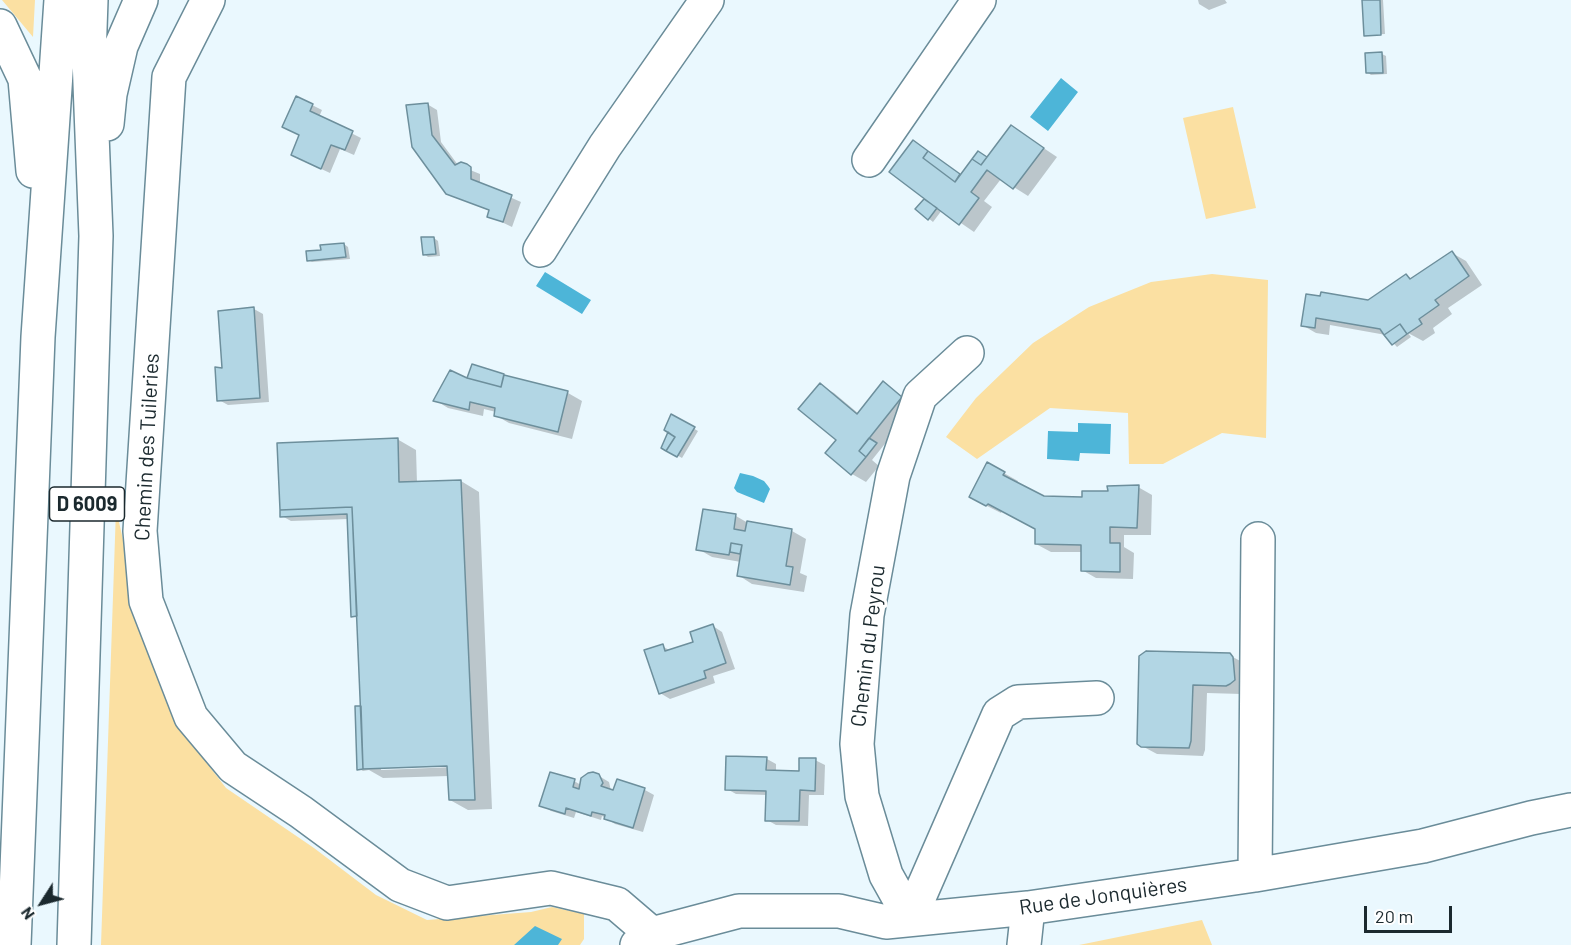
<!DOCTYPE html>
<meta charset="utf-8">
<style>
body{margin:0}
#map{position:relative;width:1571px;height:945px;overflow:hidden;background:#eaf8fe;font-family:Barlow,sans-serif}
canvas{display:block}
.north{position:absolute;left:12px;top:873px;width:60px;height:60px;-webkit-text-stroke:4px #fff;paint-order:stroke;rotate:234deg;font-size:16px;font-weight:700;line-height:24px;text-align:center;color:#1b292e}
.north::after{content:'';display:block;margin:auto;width:21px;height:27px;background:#1b292e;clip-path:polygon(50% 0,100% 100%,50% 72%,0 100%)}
.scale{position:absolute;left:1364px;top:906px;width:88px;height:27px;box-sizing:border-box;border:3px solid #1b292e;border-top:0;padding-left:8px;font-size:18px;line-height:21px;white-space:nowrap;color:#1b292e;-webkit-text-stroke:4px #fff;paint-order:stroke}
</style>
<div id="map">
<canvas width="1571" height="945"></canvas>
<div class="north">N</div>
<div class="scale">20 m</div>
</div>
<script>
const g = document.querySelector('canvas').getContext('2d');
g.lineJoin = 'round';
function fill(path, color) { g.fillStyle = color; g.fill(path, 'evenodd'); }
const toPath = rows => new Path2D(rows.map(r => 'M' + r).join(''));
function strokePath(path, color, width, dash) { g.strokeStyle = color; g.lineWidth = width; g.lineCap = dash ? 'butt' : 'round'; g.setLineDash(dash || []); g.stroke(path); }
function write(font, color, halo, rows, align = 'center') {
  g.font = font + ' Barlow,sans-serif'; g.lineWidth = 6; g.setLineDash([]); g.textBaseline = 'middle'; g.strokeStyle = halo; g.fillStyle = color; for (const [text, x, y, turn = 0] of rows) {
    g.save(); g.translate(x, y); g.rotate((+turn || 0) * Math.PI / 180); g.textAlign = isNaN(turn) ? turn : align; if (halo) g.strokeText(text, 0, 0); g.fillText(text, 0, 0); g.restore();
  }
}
fill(toPath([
 [2,0,35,0,33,37],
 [1233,107,1256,208,1206,219,1183,118],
 [1212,274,1268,280,1266,438,1222,433,1163,464,1129,464,1128,413,1050,408,977,459,946,437,976,398,1033,343,1089,307,1151,282],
 [116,509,135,592,176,723,226,788,314,848,376,895,427,920,531,912,552,907,584,914,584,939,580,945,101,945],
 [1202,920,1212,945,1079,945]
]), '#fbe0a2');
fill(toPath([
 [1061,78,1078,92,1048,131,1030,117],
 [545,272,591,300,582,314,536,286],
 [1078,423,1111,424,1110,454,1080,453,1079,461,1047,459,1048,431,1078,432],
 [740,473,753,476,764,481,768,486,770,489,764,503,737,492,734,488],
 [535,926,562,939,558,945,514,945]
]), '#4db5d8');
fill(toPath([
 [1198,0,1225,0,1227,3,1209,10,1199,4],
 [1364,0,1383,0,1385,34,1366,35],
 [1382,54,1386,56,1387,74,1371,75,1367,72],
 [427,104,437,110,441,142,458,165,480,174,480,184,521,202,512,227,489,216,490,211,447,193,413,147],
 [312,105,322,110,319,117,361,138,354,155,340,149,330,173,302,160,300,135,284,127],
 [1012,127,1057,157,1028,196,1001,179,984,201,992,207,974,232,942,210,933,222,917,209,935,208,913,142,927,150,961,177,988,159],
 [434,238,438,241,440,256,428,257,424,254],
 [344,244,348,247,350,259,312,262,308,260,323,251],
 [1452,253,1466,261,1482,285,1448,308,1452,314,1433,328,1435,333,1423,341,1408,333,1411,337,1397,347,1386,335,1330,325,1329,335,1316,333,1302,325,1308,296,1369,302,1406,276,1413,279],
 [254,309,263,314,269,402,228,405,219,400,223,369],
 [473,366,568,393,582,401,572,439,509,423,495,415,496,412,484,409,483,416,448,408,435,400,450,372,468,380],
 [472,378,509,387,508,390,472,381],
 [883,383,915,406,872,460,879,466,866,482,852,474,838,439,820,385,834,393,859,414],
 [672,416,698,431,682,458,663,447,670,432],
 [397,439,416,450,417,483,461,481,479,492,492,809,468,810,450,800,449,776,383,778,369,770,363,771,359,769,362,709,359,619,353,616,349,519,291,521,282,516],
 [455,764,455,767,381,770,381,767],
 [988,464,1018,481,1017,484,1043,498,1084,498,1138,487,1152,495,1151,535,1124,535,1124,547,1134,553,1133,579,1096,578,1082,570,1082,552,1051,552,1036,544,1036,529,1002,511,1001,513,985,505],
 [704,511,736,516,748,523,792,531,806,539,800,573,807,576,804,592,752,584,738,575,741,562,712,557,698,549],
 [713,626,722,632,735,669,713,676,715,683,670,699,660,693,662,646,671,651,695,643],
 [1229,655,1244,663,1241,694,1207,693,1205,750,1203,756,1157,754,1142,746,1140,657],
 [767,759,776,764,776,772,801,772,815,760,825,765,824,795,809,795,808,826,776,825,767,820,767,795,736,794,727,789],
 [599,776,609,782,611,791,614,792,618,781,645,790,654,795,643,832,615,824,606,818,602,816,601,820,576,812,574,818,551,811,541,805,574,781,581,785]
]), '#0003');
const building = toPath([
 [1362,0,1380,0,1381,35,1364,36,1362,0],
 [1382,52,1383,73,1366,73,1365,53,1382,52],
 [296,96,313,104,310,111,353,131,345,150,331,145,321,169,291,155,299,135,282,127,296,96],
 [428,103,432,135,455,165,461,162,467,164,471,167,471,179,512,195,503,222,487,217,489,210,446,194,412,147,406,105,428,103],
 [1011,125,1044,148,1013,189,987,170,971,192,979,198,959,225,889,172,913,140,928,151,923,158,955,182,972,159,981,165,1011,125],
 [928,151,960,174,955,182,923,158,928,151],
 [978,151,987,157,981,165,972,159,978,151],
 [924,199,937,208,928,220,915,209,924,199],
 [421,237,434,237,436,254,423,255,421,237],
 [344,243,346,257,307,261,306,251,321,250,320,245,344,243],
 [1452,251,1469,276,1435,300,1439,305,1419,319,1422,324,1407,334,1400,324,1384,335,1380,329,1316,318,1315,328,1301,326,1306,294,1320,296,1321,292,1368,300,1406,274,1410,279,1452,251],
 [254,307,260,398,217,401,215,367,222,368,218,311,254,307],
 [1400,324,1407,334,1392,345,1384,335,1400,324],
 [472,364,504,374,501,387,467,378,472,364],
 [450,370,467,378,501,387,504,375,568,391,558,432,494,416,495,408,470,402,469,410,433,401,450,370],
 [883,381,902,397,859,451,866,457,851,475,825,453,836,440,798,409,820,383,857,414,883,381],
 [671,414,695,427,677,457,666,451,675,437,664,430,671,414],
 [668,432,675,437,666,451,661,448,668,432],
 [398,438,399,482,461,480,475,800,449,800,447,766,363,769,352,507,280,510,277,443,398,438],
 [869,438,877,443,866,457,859,451,869,438],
 [987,462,1005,472,1003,475,1044,496,1082,497,1082,491,1108,491,1107,486,1139,485,1137,528,1110,527,1110,543,1120,543,1120,572,1081,571,1081,545,1035,544,1035,529,988,504,986,506,969,497,987,462],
 [352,507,357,616,351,617,347,514,280,517,280,510,352,507],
 [703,509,736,514,734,529,745,531,747,521,792,529,786,566,793,567,790,585,737,576,742,545,731,543,729,555,696,550,703,509],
 [731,543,742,545,740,554,730,552,731,543],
 [713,624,726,663,704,671,706,678,659,694,644,650,663,644,665,651,693,642,690,632,713,624],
 [1146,651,1230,653,1233,657,1235,680,1230,684,1226,686,1193,685,1191,741,1189,748,1141,747,1137,744,1139,656,1146,651],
 [355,706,361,706,363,769,357,770,355,706],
 [726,756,767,757,766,770,799,771,799,758,816,758,815,791,800,790,799,821,765,821,766,791,725,790,726,756],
 [550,772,575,779,573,787,579,789,581,778,588,773,593,772,599,774,603,783,601,786,613,790,617,779,645,788,633,828,604,819,605,815,592,812,591,816,566,808,565,814,539,806,550,772]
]);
fill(building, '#b2d6e4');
strokePath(building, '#6d8f9c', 1.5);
const minor = toPath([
 [208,0,169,77,140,531,146,601,191,717,233,767,301,812,400,885,447,903,551,888,617,904,652,934],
 [869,160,979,0],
 [540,250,605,146,707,0],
 [1255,875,1258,539],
 [910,918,886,875,862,796,857,744,867,615,893,476,920,396,967,353],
 [910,918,999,714,1018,702,1097,698],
 [637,945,652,934,739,911,839,911,886,922,1028,908,1255,875,1423,846,1531,818,1571,810],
 [1024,945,1028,908]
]);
const major = toPath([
 [0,26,25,79,33,171],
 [107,124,110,94,121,46,141,0],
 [14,945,38,337,61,0],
 [74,945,96,236,89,58,91,0]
]);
strokePath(minor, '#6a8c99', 36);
strokePath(major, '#6a8c99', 36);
strokePath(minor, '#fff', 33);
strokePath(major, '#fff', 33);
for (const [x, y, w] of [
 [87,504,75]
]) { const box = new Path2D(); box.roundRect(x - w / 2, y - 17, w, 34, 4.5); g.fillStyle = '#fff'; g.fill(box); strokePath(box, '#1b292e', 1.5); }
write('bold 20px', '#1b292e', null, [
 ["D 6009",87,504]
]);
write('21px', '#1b292e', '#fff', [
 ["Chemin des Tuileries",147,447,-87],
 ["Chemin du Peyrou",868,646,-83],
 ["Rue de Jonquières",1103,896,-8]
]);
</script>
